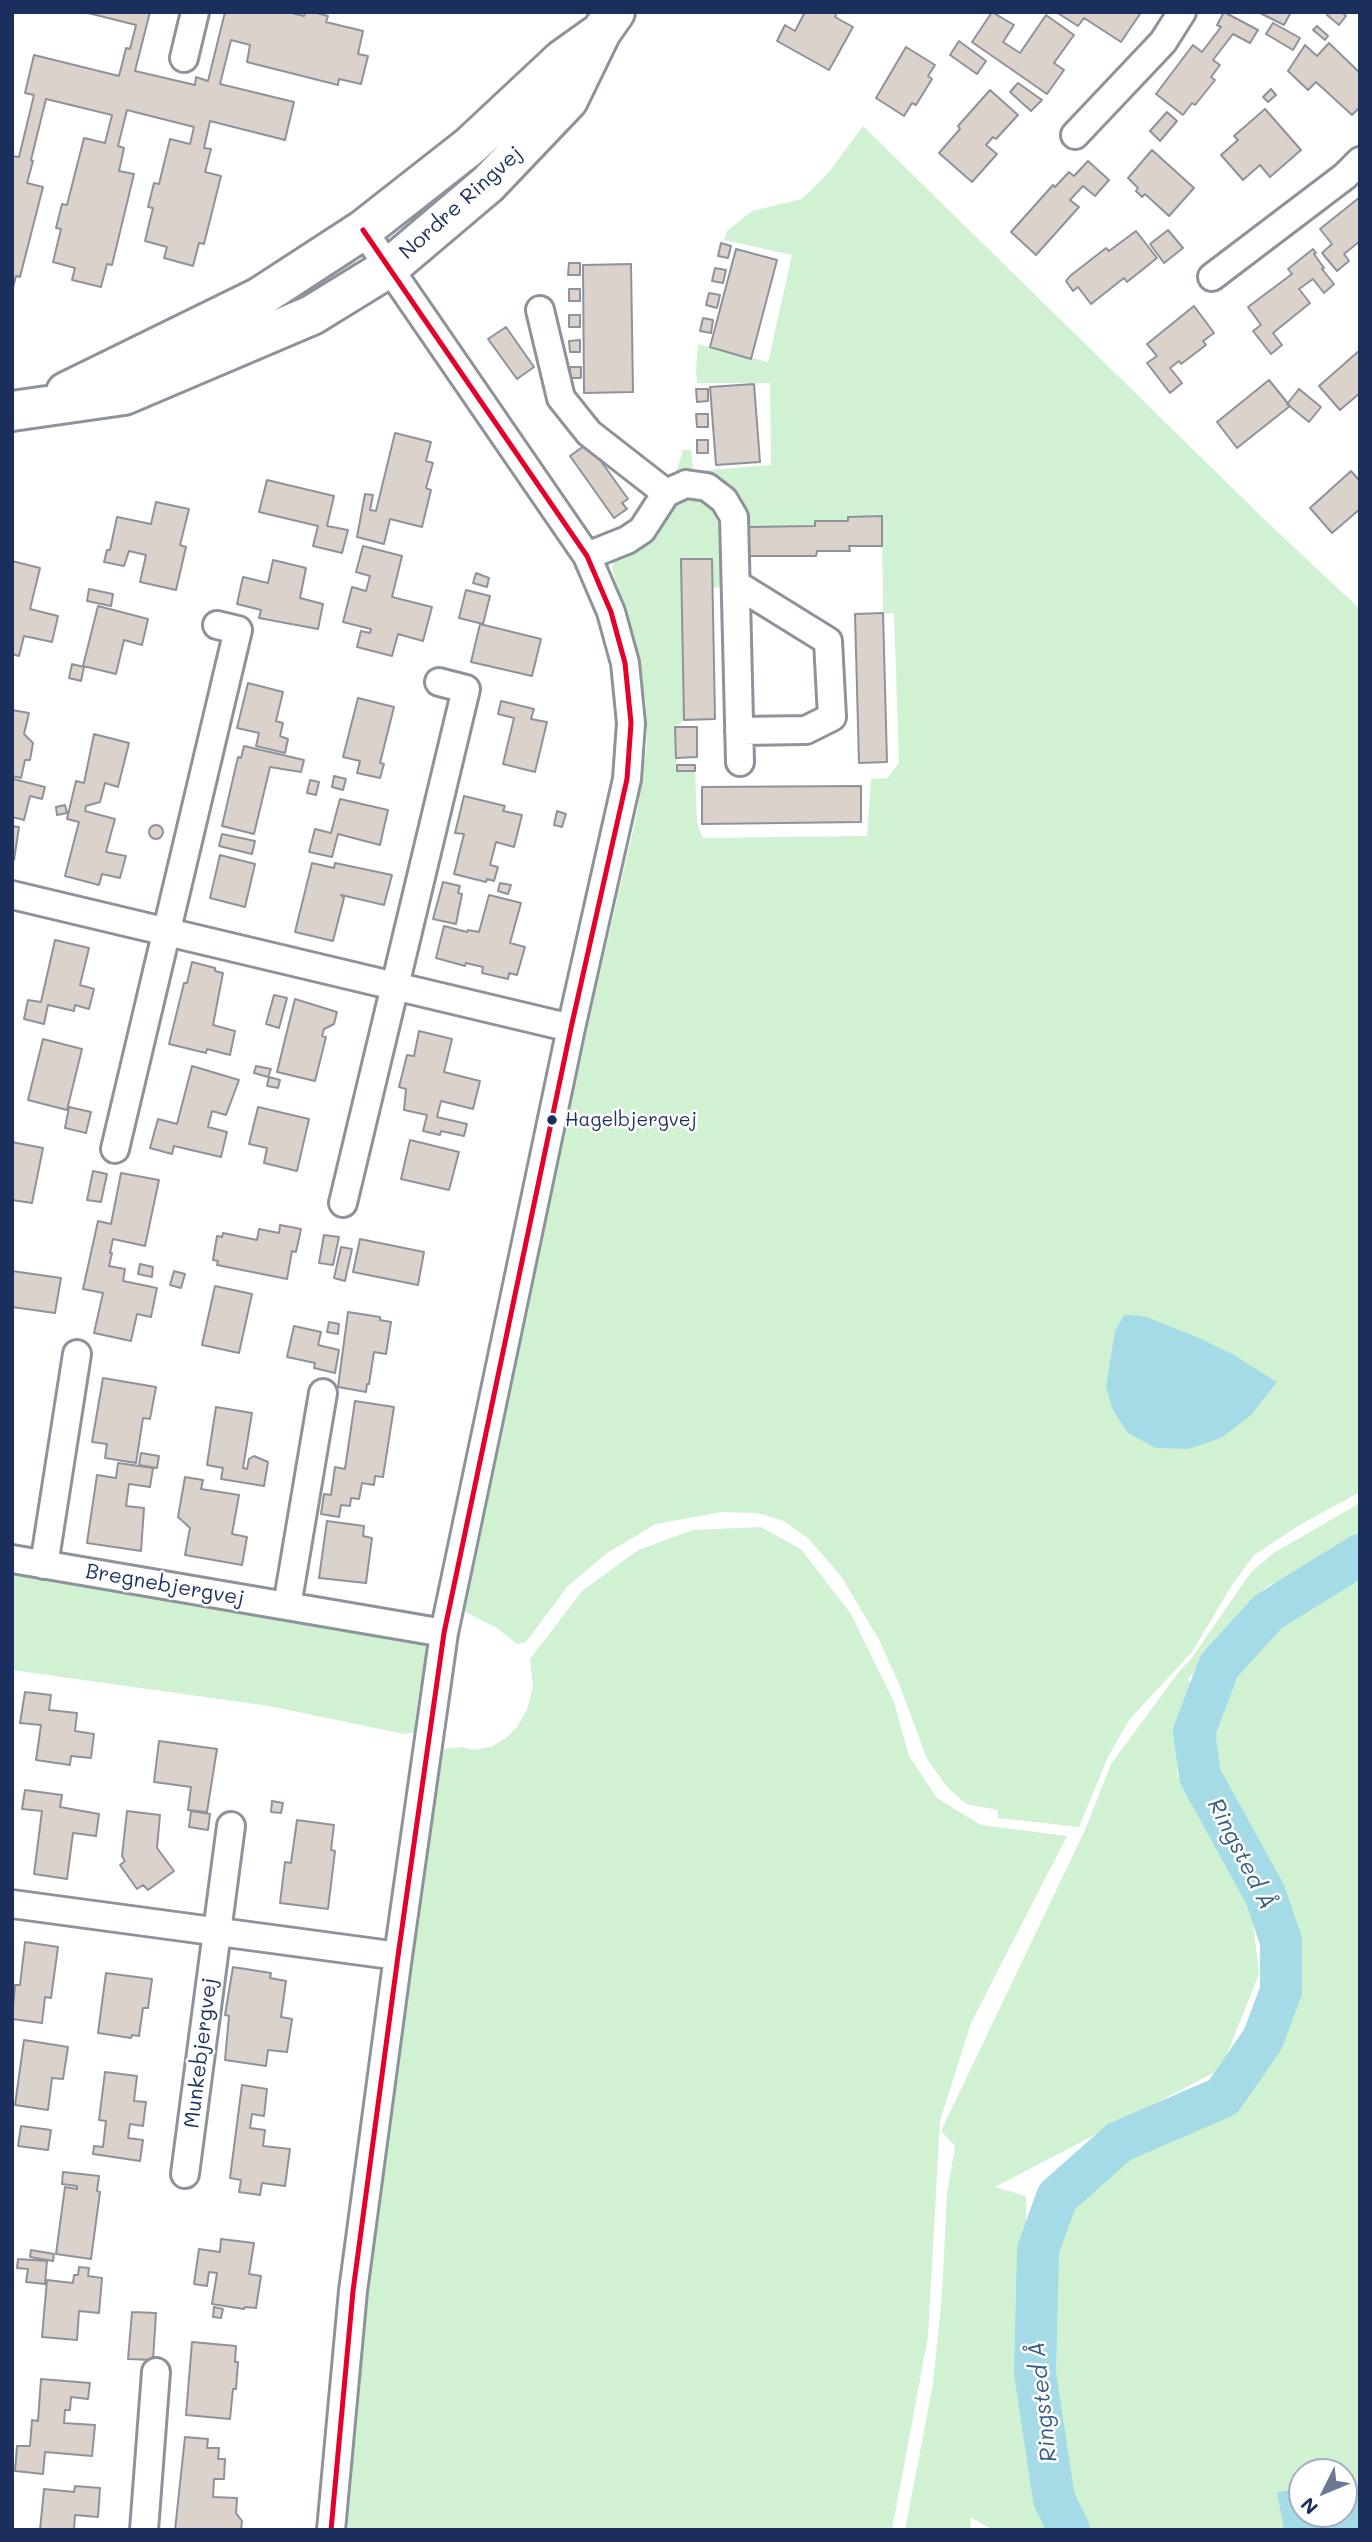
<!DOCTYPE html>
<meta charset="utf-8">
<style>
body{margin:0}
#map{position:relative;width:1372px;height:2542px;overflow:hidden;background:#fff;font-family:Mali,sans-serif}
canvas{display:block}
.frame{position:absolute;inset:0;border:14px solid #1b2f5e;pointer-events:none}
.north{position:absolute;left:1288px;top:2458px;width:70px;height:70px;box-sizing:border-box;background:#fff;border:2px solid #a4acbf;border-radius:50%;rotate:227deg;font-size:19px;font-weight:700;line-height:28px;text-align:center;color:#1b2f5e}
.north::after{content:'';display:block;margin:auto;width:24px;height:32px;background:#6b7896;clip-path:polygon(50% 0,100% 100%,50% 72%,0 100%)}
</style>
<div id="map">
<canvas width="1372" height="2542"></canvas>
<div class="frame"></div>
<div class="north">N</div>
</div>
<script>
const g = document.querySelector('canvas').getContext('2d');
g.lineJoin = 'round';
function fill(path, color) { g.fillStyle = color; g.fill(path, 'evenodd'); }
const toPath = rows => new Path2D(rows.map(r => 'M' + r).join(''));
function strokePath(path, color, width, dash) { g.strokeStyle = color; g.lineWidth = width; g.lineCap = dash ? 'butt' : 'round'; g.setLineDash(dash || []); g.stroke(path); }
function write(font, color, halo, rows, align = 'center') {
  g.font = font + ' Mali,sans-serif'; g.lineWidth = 5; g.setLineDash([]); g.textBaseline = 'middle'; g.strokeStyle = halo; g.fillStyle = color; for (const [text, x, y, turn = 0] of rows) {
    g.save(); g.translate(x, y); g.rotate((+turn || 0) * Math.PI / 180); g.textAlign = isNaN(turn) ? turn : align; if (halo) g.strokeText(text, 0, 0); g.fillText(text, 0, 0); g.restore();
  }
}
fill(toPath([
 [863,126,1268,523,1360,609,1360,1492,1303,1523,1254,1555,1232,1585,1192,1652,1129,1720,1108,1757,1079,1827,998,1818,998,1810,966,1804,947,1787,927,1759,900,1686,879,1640,841,1576,808,1538,784,1521,757,1513,721,1512,656,1524,607,1553,567,1587,526,1642,517,1644,497,1628,465,1612,530,1276,637,813,647,744,646,704,636,645,612,569,616,554,643,538,669,501,681,495,699,494,717,505,728,523,728,586,713,588,712,559,681,560,684,720,675,727,677,771,695,771,697,823,703,838,867,836,871,779,888,778,899,762,894,613,883,613,882,517,849,517,848,521,816,521,815,526,749,527,734,499,720,484,690,477,674,480,683,450,691,450,693,471,771,465,770,383,697,383,696,369,698,344,768,362,792,255,724,240,727,231,752,211,802,199,829,172],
 [348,257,358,265,314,297,167,360],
 [1360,1503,1360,1538,1295,1577,1269,1585,1257,1595,1238,1624,1188,1679,1196,1691,1182,1723,1177,1775,1249,1887,1259,1974,1221,2069,995,2187,1026,2196,1026,2237,1018,2333,1022,2421,1042,2512,1049,2530,993,2530,970,2517,971,2530,905,2530,933,2384,942,2295,947,2194,955,2146,941,2131,1085,1830,1111,1764,1181,1669,1191,1659,1251,1572,1275,1552],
 [761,1527,801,1549,851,1614,894,1702,909,1756,937,1798,981,1825,1067,1836,971,2023,940,2121,928,2337,892,2530,343,2530,371,2266,410,1957,444,1749,463,1747,474,1750,491,1747,506,1738,517,1727,527,1709,533,1686,530,1659,582,1591,638,1550,693,1530],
 [1360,1567,1360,2530,1087,2530,1067,2472,1056,2389,1055,2269,1066,2222,1080,2190,1141,2147,1226,2106,1254,2071,1290,2005,1294,1941,1268,1859,1214,1776,1202,1737,1216,1693,1251,1642,1317,1594],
 [1302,2472,1344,2472,1344,2514,1302,2514],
 [12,1572,388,1633,426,1646,424,1686,420,1686,415,1721,420,1722,417,1732,404,1734,269,1706,12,1670]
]), '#d0f2d3');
fill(toPath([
 [1124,1315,1144,1316,1197,1337,1232,1354,1277,1382,1250,1416,1221,1438,1188,1449,1156,1448,1128,1433,1113,1410,1106,1387,1115,1331],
 [1360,2483,1360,2530,1284,2530,1277,2492,1302,2489,1302,2514,1344,2514,1344,2484]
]), '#a5dbe7');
strokePath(toPath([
 [1069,2530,1054,2499,1035,2373,1038,2250,1057,2197,1119,2142,1223,2097,1263,2039,1281,1991,1281,1941,1265,1894,1200,1776,1194,1732,1219,1666,1268,1612,1360,1555]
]), '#a5dbe7', 42);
const building = toPath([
 [84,12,150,12,135,71,195,85,196,77,208,81,225,12,288,12,304,16,305,12,313,12,328,16,326,22,363,31,358,54,368,56,361,84,339,79,338,85,247,62,250,45,231,40,220,84,294,102,285,140,210,121,204,148,211,149,205,172,221,176,204,244,199,243,193,266,164,258,167,247,145,241,153,208,148,207,154,183,159,184,170,139,190,144,194,127,127,110,118,146,124,148,119,171,134,174,112,265,107,264,101,287,72,280,75,268,53,262,61,229,56,228,62,204,67,205,84,138,105,143,112,115,46,99,31,160,33,161,27,183,43,187,20,277,16,276,12,291,12,156,19,157,34,95,25,93,34,55,119,76,126,48,130,49,136,25,84,12],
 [805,12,837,12,835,17,853,27,829,70,777,41,785,25,795,31,805,12],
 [992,12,1014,25,1003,42,1020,53,1046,15,1074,35,1054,63,1064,70,1047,94,972,42,992,12],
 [1056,12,1137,12,1140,14,1121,42,1084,18,1078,26,1056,12],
 [1224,12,1258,30,1250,43,1233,34,1213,60,1220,65,1211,77,1215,80,1195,105,1192,103,1183,115,1156,94,1193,45,1202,52,1221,27,1217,25,1224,12],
 [1258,12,1291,12,1284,25,1258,12],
 [1328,12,1342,12,1346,16,1339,25,1327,15,1328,12],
 [1273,23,1300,38,1293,50,1266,34,1273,23],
 [1317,26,1328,36,1325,40,1313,30,1317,26],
 [959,41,986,61,977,74,950,55,959,41],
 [1329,43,1360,73,1360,107,1352,115,1316,82,1308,90,1288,71,1305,45,1317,56,1329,43],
 [906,47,935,65,928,76,932,79,916,105,912,103,904,116,876,98,906,47],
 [1018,83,1042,100,1031,111,1010,92,1018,83],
 [1271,89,1276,95,1268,102,1263,97,1271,89],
 [990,90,1018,115,996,139,993,137,986,145,997,154,972,182,939,153,960,129,958,126,990,90],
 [1265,109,1301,150,1270,177,1260,165,1243,180,1221,155,1238,140,1234,136,1265,109],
 [1167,112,1177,121,1160,141,1150,131,1167,112],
 [1152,150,1194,188,1169,216,1145,194,1142,197,1136,191,1138,188,1128,178,1152,150],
 [1088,161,1109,180,1095,196,1083,186,1070,200,1079,207,1036,255,1011,232,1053,185,1055,187,1069,172,1074,176,1088,161],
 [1360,197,1360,241,1344,254,1349,261,1337,271,1322,253,1332,244,1320,229,1360,197],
 [1168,230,1183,248,1164,263,1150,244,1168,230],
 [1136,231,1157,258,1127,282,1124,278,1091,304,1078,287,1073,291,1066,281,1070,276,1106,248,1109,251,1136,231],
 [721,243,731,246,728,258,718,256,721,243],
 [736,249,777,260,751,359,710,347,736,249],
 [1313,249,1316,253,1314,254,1324,268,1322,269,1334,284,1324,293,1313,279,1299,289,1310,303,1273,333,1282,345,1271,354,1253,331,1261,325,1248,307,1292,274,1288,269,1313,249],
 [569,263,580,263,580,275,568,275,569,263],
 [631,264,633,392,584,393,583,265,631,264],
 [715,268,726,270,723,283,712,281,715,268],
 [569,289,580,289,580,301,569,301,569,289],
 [709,293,720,295,717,308,706,305,709,293],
 [1194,306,1214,333,1203,341,1206,345,1181,364,1179,361,1170,368,1182,383,1170,393,1147,363,1157,356,1147,344,1194,306],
 [569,315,580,315,580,327,569,327,569,315],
 [703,318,713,320,711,333,700,331,703,318],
 [506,327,534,367,517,379,488,339,506,327],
 [580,340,580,352,570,352,569,341,580,340],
 [1360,350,1360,393,1340,410,1319,386,1360,350],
 [570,367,581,367,581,378,570,378,570,367],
 [1269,380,1290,406,1237,448,1217,422,1269,380],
 [754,384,760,462,716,465,710,387,754,384],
 [696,389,708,389,708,401,697,402,696,389],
 [1299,389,1321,407,1309,422,1287,404,1299,389],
 [696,414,708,414,708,427,697,427,696,414],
 [395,433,431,442,426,461,433,463,426,488,431,490,422,527,390,519,384,544,357,537,365,494,373,495,370,510,376,511,395,433],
 [697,440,708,440,708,453,697,453,697,440],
 [588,443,628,499,622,503,627,509,614,518,570,456,588,443],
 [1351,471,1360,481,1360,509,1332,533,1310,508,1351,471],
 [267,480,334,496,327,526,348,530,342,553,313,546,318,526,259,512,267,480],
 [156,502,189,509,180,545,186,547,176,590,140,582,146,555,129,551,124,566,104,562,107,550,110,550,117,517,151,524,156,502],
 [882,516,882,546,849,546,850,551,817,551,816,556,749,556,749,527,815,526,815,521,848,521,848,517,882,516],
 [363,546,402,556,392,597,432,607,423,641,398,634,392,656,357,647,361,631,370,633,371,629,343,622,352,587,366,591,370,576,356,572,363,546],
 [681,559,712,559,715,719,684,720,681,559],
 [273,560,306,568,300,598,323,604,318,629,259,618,261,610,237,604,243,577,268,583,273,560],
 [12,561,40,568,30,609,58,616,52,642,24,636,19,656,12,654,12,561],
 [476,573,489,578,487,587,473,583,476,573],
 [89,589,113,594,111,606,87,601,89,589],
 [466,590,490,596,483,624,459,618,466,590],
 [98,606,148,619,142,645,124,640,116,674,83,666,98,606],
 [883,613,887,762,859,763,855,614,883,613],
 [480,624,541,639,532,676,471,662,480,624],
 [72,664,84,667,81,681,69,678,72,664],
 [248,683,283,692,276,721,283,723,280,736,288,739,285,753,256,746,259,733,237,728,248,683],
 [358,698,394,707,380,763,384,764,380,778,357,773,360,761,343,757,358,698],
 [501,701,534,709,531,719,547,722,535,772,503,764,514,718,498,714,501,701],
 [12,710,29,713,24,734,33,743,30,760,25,760,21,778,12,776,12,710],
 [675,727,697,727,697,757,676,758,675,727],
 [94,734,129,743,118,787,105,783,100,802,86,806,85,811,115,819,106,852,126,856,120,878,102,874,99,885,65,876,79,822,67,819,76,781,84,783,94,734],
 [244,746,304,760,301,772,270,767,254,834,222,826,238,757,241,758,244,746],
 [677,765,695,765,695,771,677,771,677,765],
 [334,776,346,779,343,790,332,787,334,776],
 [13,779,45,787,42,799,30,796,24,820,12,817,13,779],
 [310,780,319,782,316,795,307,793,310,780],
 [861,786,861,822,702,824,702,787,861,786],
 [464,796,505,806,503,811,522,815,514,847,496,842,490,865,498,867,494,881,487,879,486,882,454,874,464,834,455,833,464,796],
 [340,799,388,810,380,845,338,834,332,857,309,852,315,829,331,833,340,799],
 [65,805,67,813,57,815,56,807,65,805],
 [557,811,566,814,562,827,554,825,557,811],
 '149 832a7 7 0 1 1 14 0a7 7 0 1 1-14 0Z',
 [12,826,19,827,14,860,12,859,12,826],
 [222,834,255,841,252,854,219,846,222,834],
 [220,855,255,864,245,907,210,898,220,855],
 [312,863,334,868,335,863,392,875,384,905,341,895,344,898,333,941,295,932,312,863],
 [443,882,460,886,458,893,462,894,456,924,433,919,443,882],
 [500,883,511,885,508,894,498,891,500,883],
 [489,895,521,903,510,943,525,947,517,975,509,973,508,979,482,973,483,967,466,963,465,966,436,958,444,926,467,932,468,930,479,932,489,895],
 [55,940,89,948,80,985,94,989,89,1009,75,1005,74,1011,48,1005,44,1024,24,1019,28,1000,41,1002,55,940],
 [192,962,215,968,215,971,223,973,213,1025,235,1031,230,1055,207,1049,206,1053,169,1044,184,983,187,983,192,962],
 [274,995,287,998,279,1028,266,1024,274,995],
 [295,999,337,1012,334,1024,324,1029,322,1036,326,1037,315,1081,277,1072,295,999],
 [419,1031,452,1039,444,1072,480,1081,473,1109,441,1101,437,1117,467,1124,464,1136,441,1131,440,1135,423,1131,427,1115,404,1110,406,1089,399,1087,407,1055,414,1056,419,1031],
 [43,1039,82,1049,67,1110,28,1100,43,1039],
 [192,1066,239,1080,226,1115,212,1111,208,1127,227,1132,221,1157,174,1146,172,1154,150,1148,158,1119,177,1124,192,1066],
 [256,1066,271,1069,268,1077,254,1073,256,1066],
 [269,1077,280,1080,278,1088,267,1086,269,1077],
 [69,1107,91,1112,86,1133,65,1128,69,1107],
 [258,1107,309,1119,297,1171,264,1163,267,1148,249,1144,258,1107],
 [410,1140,459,1152,449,1190,401,1179,410,1140],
 [12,1142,43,1148,32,1203,12,1200,12,1142],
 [93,1171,107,1174,101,1202,87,1200,93,1171],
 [121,1173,159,1180,145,1246,113,1239,110,1253,112,1253,109,1266,125,1269,123,1281,157,1288,151,1317,137,1314,131,1341,94,1333,103,1293,83,1289,98,1221,111,1224,121,1173],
 [280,1225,301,1229,296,1252,292,1251,287,1279,217,1265,218,1261,213,1260,217,1236,222,1237,223,1233,257,1240,259,1229,279,1233,280,1225],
 [324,1235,339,1237,333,1265,319,1263,324,1235],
 [360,1239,424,1252,418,1285,353,1272,360,1239],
 [341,1247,352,1249,345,1281,334,1278,341,1247],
 [140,1264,153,1267,152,1277,138,1274,140,1264],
 [12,1271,61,1278,55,1313,12,1307,12,1271],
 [174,1271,185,1274,181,1288,170,1285,174,1271],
 [215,1286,252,1294,239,1353,202,1345,215,1286],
 [348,1312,380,1317,380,1320,391,1322,386,1354,374,1352,369,1384,367,1384,366,1392,338,1387,348,1312],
 [329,1322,339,1324,338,1334,327,1332,329,1322],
 [294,1326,321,1332,318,1345,339,1350,335,1373,314,1368,315,1363,287,1357,294,1326],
 [103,1378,156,1387,150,1419,143,1418,136,1463,105,1458,107,1444,92,1442,103,1378],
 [355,1401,394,1407,383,1477,375,1476,374,1485,362,1483,359,1499,351,1498,350,1506,341,1505,339,1517,321,1514,324,1494,331,1495,335,1467,345,1469,355,1401],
 [216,1407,252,1413,243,1468,247,1469,249,1459,254,1456,268,1462,264,1486,221,1479,223,1468,207,1465,216,1407],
 [141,1453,159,1456,157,1468,139,1465,141,1453],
 [118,1463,153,1468,150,1487,129,1484,126,1506,144,1508,141,1551,87,1543,97,1475,116,1478,118,1463],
 [185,1477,203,1480,201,1489,239,1495,232,1534,247,1537,242,1565,185,1555,190,1528,178,1517,185,1477],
 [327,1521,364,1526,363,1536,372,1538,366,1583,319,1578,327,1521],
 [25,1692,51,1695,49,1710,77,1713,75,1731,94,1734,91,1758,71,1756,70,1765,36,1760,41,1725,20,1723,25,1692],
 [159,1741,217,1749,207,1812,188,1810,191,1787,154,1782,159,1741],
 [25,1790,62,1795,60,1807,99,1814,96,1836,73,1833,67,1879,34,1874,42,1811,22,1809,25,1790],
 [272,1801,283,1803,281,1813,271,1812,272,1801],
 [127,1811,160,1815,157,1848,174,1871,148,1890,143,1885,137,1889,120,1865,125,1861,122,1856,127,1811],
 [191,1811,210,1814,208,1830,189,1827,191,1811],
 [297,1820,334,1825,331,1850,335,1851,328,1909,280,1903,285,1862,291,1863,297,1820],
 [25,1942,58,1947,51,1998,45,1997,42,2023,12,2019,15,1985,20,1985,25,1942],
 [233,1967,271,1973,270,1978,286,1981,281,2017,292,2019,287,2052,268,2050,266,2066,225,2060,229,2016,225,2015,233,1967],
 [106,1973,152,1979,148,2008,143,2008,139,2036,132,2035,131,2038,98,2033,106,1973],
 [24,2040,68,2047,63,2079,52,2078,48,2110,15,2105,24,2040],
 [105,2072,137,2076,134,2101,146,2102,143,2126,130,2124,128,2138,143,2140,140,2161,93,2154,94,2146,103,2147,106,2121,99,2120,105,2072],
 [242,2085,267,2089,264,2116,252,2114,250,2128,265,2130,263,2146,290,2149,285,2186,262,2183,260,2195,239,2192,241,2180,230,2178,242,2085],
 [21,2126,51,2130,48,2150,18,2146,21,2126],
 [63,2172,99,2176,97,2191,100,2192,91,2259,56,2254,65,2187,77,2189,77,2186,62,2184,63,2172],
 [221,2239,254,2243,249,2274,261,2276,256,2308,245,2307,244,2309,212,2304,217,2273,209,2272,207,2286,194,2284,199,2249,220,2252,221,2239],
 [31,2250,54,2254,53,2261,30,2257,31,2250],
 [18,2259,47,2261,45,2284,26,2282,28,2269,17,2268,18,2259],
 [79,2267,89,2268,88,2276,102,2278,99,2313,79,2311,77,2340,42,2337,47,2280,73,2283,74,2275,78,2275,79,2267],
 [214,2307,223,2309,221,2318,213,2317,214,2307],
 [132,2312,156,2313,153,2360,128,2359,132,2312],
 [192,2342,236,2346,235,2362,238,2362,236,2389,233,2389,230,2419,186,2415,192,2342],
 [41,2379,90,2383,88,2399,71,2397,70,2410,65,2410,64,2423,95,2425,92,2456,45,2452,43,2474,15,2471,17,2446,30,2446,32,2420,38,2421,41,2379],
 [185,2437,208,2439,207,2448,219,2448,218,2459,225,2459,224,2479,214,2479,213,2497,237,2498,236,2513,242,2521,241,2530,175,2530,185,2437],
 [75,2486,100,2488,98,2517,75,2515,74,2529,83,2530,40,2530,44,2489,74,2492,75,2486]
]);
fill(building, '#dbd2cc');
strokePath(building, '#8e929a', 2);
const street = toPath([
 [184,58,195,12],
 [1075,135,1163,42,1182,12],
 [1212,277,1345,176,1360,161],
 [540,310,561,398,589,433,666,493],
 [587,556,627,540,642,530,666,493,686,484,707,487,724,500,734,517,740,762],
 [736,584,828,641,832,717,806,730,739,731],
 [12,895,571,1028],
 [115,1149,238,630,217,625],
 [343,1203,466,689,439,682],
 [12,1559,444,1633],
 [44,1565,77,1354],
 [287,1606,323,1393],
 [12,1904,398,1956],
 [185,2174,231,1826],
 [144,2530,156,2372],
 [331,2530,353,2291,398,1956,444,1633,571,1028,627,779,631,723,625,663,611,612,587,556,363,230]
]);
const secondary = toPath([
 [66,392,260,297,363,230,470,146,562,60,597,35],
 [12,411,124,395,312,315,390,267,488,184,568,100,601,32,615,12]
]);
strokePath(street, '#8e929a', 32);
strokePath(secondary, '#8e929a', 44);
strokePath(street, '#fff', 26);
strokePath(secondary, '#fff', 38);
strokePath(toPath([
 [331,2530,353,2291,398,1956,444,1633,571,1028,627,779,631,723,625,663,611,612,587,556,363,230]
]), '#e4002b', 5);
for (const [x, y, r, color] of [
 [552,1120,6,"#1b2f5e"]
]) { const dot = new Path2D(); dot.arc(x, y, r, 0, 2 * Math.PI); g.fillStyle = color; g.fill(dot); strokePath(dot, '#fff', 2.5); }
write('19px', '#1b2f5e', '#fff', [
 ["Hagelbjergvej",565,1120]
], 'left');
write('21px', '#1b2f5e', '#fff', [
 ["Nordre Ringvej",461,203,-42],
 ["Bregnebjergvej",165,1585,10],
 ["Munkebjergvej",201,2053,-83]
]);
write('italic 23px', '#395e84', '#fff', [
 ["Ringsted Å",1241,1854,63],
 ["Ringsted Å",1043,2402,-96]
]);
</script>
